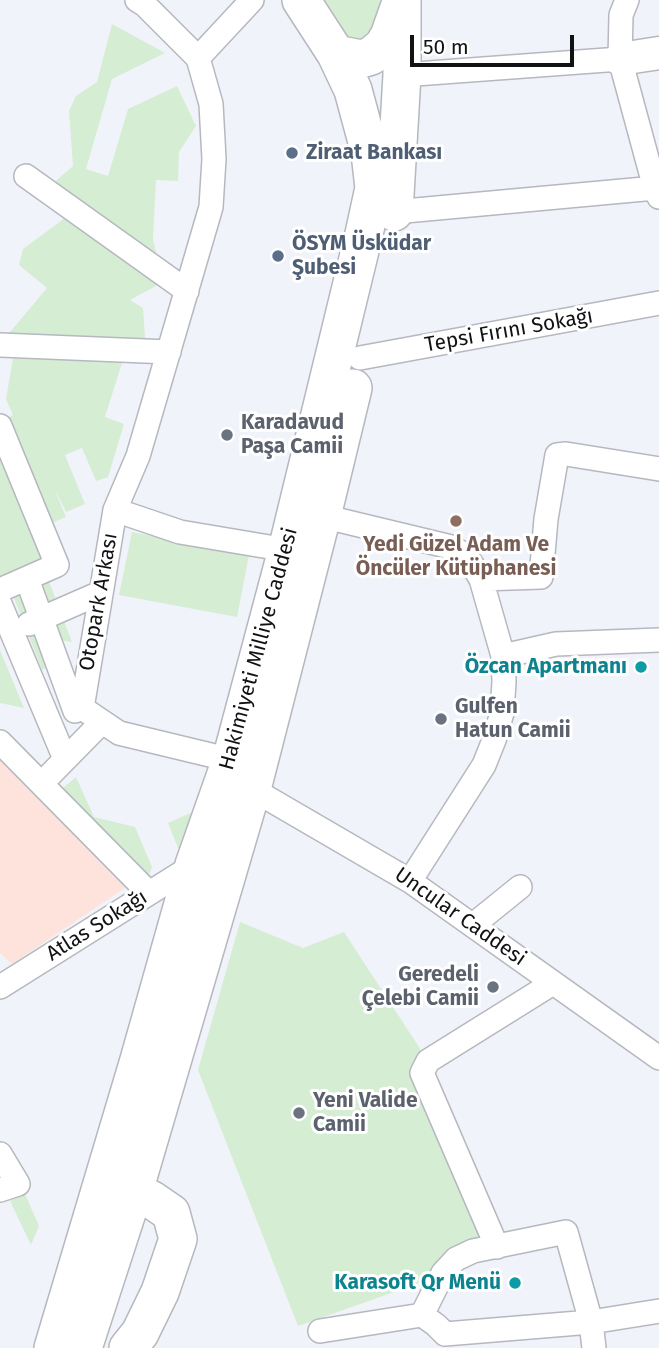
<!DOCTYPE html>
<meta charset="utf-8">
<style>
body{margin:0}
#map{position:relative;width:659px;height:1348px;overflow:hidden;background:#f1f3fb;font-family:"Fira Sans",sans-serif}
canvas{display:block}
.scale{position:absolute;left:410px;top:35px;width:164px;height:32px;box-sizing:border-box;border:4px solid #111214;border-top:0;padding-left:9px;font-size:21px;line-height:24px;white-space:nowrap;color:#111214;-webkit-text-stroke:5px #fff;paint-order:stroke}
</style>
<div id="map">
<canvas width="659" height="1348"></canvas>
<div class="scale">50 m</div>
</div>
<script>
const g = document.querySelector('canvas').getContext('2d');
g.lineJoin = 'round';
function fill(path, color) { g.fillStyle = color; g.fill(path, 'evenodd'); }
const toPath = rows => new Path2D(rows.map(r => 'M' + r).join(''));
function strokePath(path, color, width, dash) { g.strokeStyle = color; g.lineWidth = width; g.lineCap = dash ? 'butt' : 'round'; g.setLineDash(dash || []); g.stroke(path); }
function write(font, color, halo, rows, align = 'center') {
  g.font = font + ' "Fira Sans",sans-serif'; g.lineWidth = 6; g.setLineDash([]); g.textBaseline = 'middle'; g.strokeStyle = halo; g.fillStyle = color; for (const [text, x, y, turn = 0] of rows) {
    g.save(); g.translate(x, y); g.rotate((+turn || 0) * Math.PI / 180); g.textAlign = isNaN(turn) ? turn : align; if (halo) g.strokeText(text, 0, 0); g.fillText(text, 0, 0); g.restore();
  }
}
fill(toPath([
 [0,758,125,888,12,964,0,953]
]), '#fde3dc');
fill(toPath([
 [320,0,392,0,366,42,357,41,342,35],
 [112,24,165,53,112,79,86,169,108,176,128,109,177,86,196,126,179,152,178,181,156,180,153,239,163,282,130,300,143,308,145,338,122,363,105,417,124,424,108,477,96,481,82,448,65,455,85,504,66,512,54,488,66,517,37,529,52,563,0,580,0,414,3,420,13,415,6,399,13,358,0,356,0,344,47,288,19,265,23,249,65,218,52,184,73,166,69,111,76,96,97,82],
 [132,532,249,555,237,617,119,595],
 [47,576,72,642,60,640,55,663,42,670,11,590],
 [0,650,24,708,0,703],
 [76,777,94,817,135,827,152,867,149,875,63,788],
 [195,811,182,858,168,823],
 [240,922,303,948,344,932,419,1047,489,1240,431,1279,298,1326,198,1070],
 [25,1194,39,1226,31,1245,10,1201]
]), '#d5edd2');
const street = toPath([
 [137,0,145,5,198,58,211,104,214,159,211,207,138,456,115,510,82,708,119,733,231,760],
 [627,0,621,15,620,59,655,188,659,197],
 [198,58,252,0],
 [402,75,620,59],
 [26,176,187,291],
 [394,212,655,188],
 [0,345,169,352],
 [360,358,659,303],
 [0,426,57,565,0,590],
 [115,510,180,532,287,550],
 [322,516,451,547,460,552,471,563,481,579,503,656,504,682,502,713,494,740,484,765,410,881],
 [27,579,75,711,82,708],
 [481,579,541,577,546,519,557,455,566,454,659,469],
 [0,604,65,759],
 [29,624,100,593],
 [503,656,556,644,659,640],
 [0,742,149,893],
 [42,783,102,722],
 [252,789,410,881,659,1058],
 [473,925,520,887],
 [0,987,194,865],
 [0,1154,18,1184,0,1190],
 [497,1247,422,1073,428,1061,553,983],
 [422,1315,443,1273,456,1259,473,1251,566,1232,591,1322,594,1348],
 [422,1315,436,1325,445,1334,591,1322,659,1311],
 [320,1331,422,1315]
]);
const secondary = toPath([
 [620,59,659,53]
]);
const primary = toPath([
 [336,54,361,59,371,56,383,46,389,36,399,8],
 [394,212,402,75,402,0],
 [112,1197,134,1191,152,1200,171,1213,178,1239,160,1292,140,1333,128,1348],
 [53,1348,139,1060,194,865,231,760,287,550,364,234,374,188,370,153,353,90,336,54,301,0],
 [83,1348,134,1191,252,789,322,516,353,388]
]);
strokePath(street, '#b6b8bf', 26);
strokePath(secondary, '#b6b8bf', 35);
strokePath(primary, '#b6b8bf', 40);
strokePath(street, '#fff', 23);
strokePath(secondary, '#fff', 32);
strokePath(primary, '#fff', 37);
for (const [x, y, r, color] of [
 [292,153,7,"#5c6f8a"],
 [278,256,7,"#5c6f8a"],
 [227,435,7,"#6b7280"],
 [456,521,7,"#8d6e63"],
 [641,667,7,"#0f9aa8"],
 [441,719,7,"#6b7280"],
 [493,987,7,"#6b7280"],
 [299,1113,7,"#6b7280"],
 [515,1283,7,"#0f9aa8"]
]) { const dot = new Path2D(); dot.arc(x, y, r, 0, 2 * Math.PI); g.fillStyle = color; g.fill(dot); strokePath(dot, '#fff', 2.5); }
write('bold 21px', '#4e5e75', '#fff', [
 ["Ziraat Bankası",306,153],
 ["ÖSYM Üsküdar",292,244],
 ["Şubesi",292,268]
], 'left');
write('21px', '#111214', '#fff', [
 ["Tepsi Fırını Sokağı",509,331,-10],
 ["Otopark Arkası",99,602,-80],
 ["Hakimiyeti Milliye Caddesi",259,649,-75],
 ["Uncular Caddesi",460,917,35],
 ["Atlas Sokağı",97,926,-32]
]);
write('bold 21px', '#5b616d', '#fff', [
 ["Karadavud",241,423],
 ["Paşa Camii",241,447],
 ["Gulfen",455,707],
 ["Hatun Camii",455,731],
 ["Geredeli",479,975,"right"],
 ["Çelebi Camii",479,999,"right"],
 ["Yeni Valide",313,1101],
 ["Camii",313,1125]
], 'left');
write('bold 21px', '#785e54', '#fff', [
 ["Yedi Güzel Adam Ve",456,545],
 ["Öncüler Kütüphanesi",456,569]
]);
write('bold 21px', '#0d838f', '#fff', [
 ["Özcan Apartmanı",627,667],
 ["Karasoft Qr Menü",501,1283]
], 'right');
</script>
